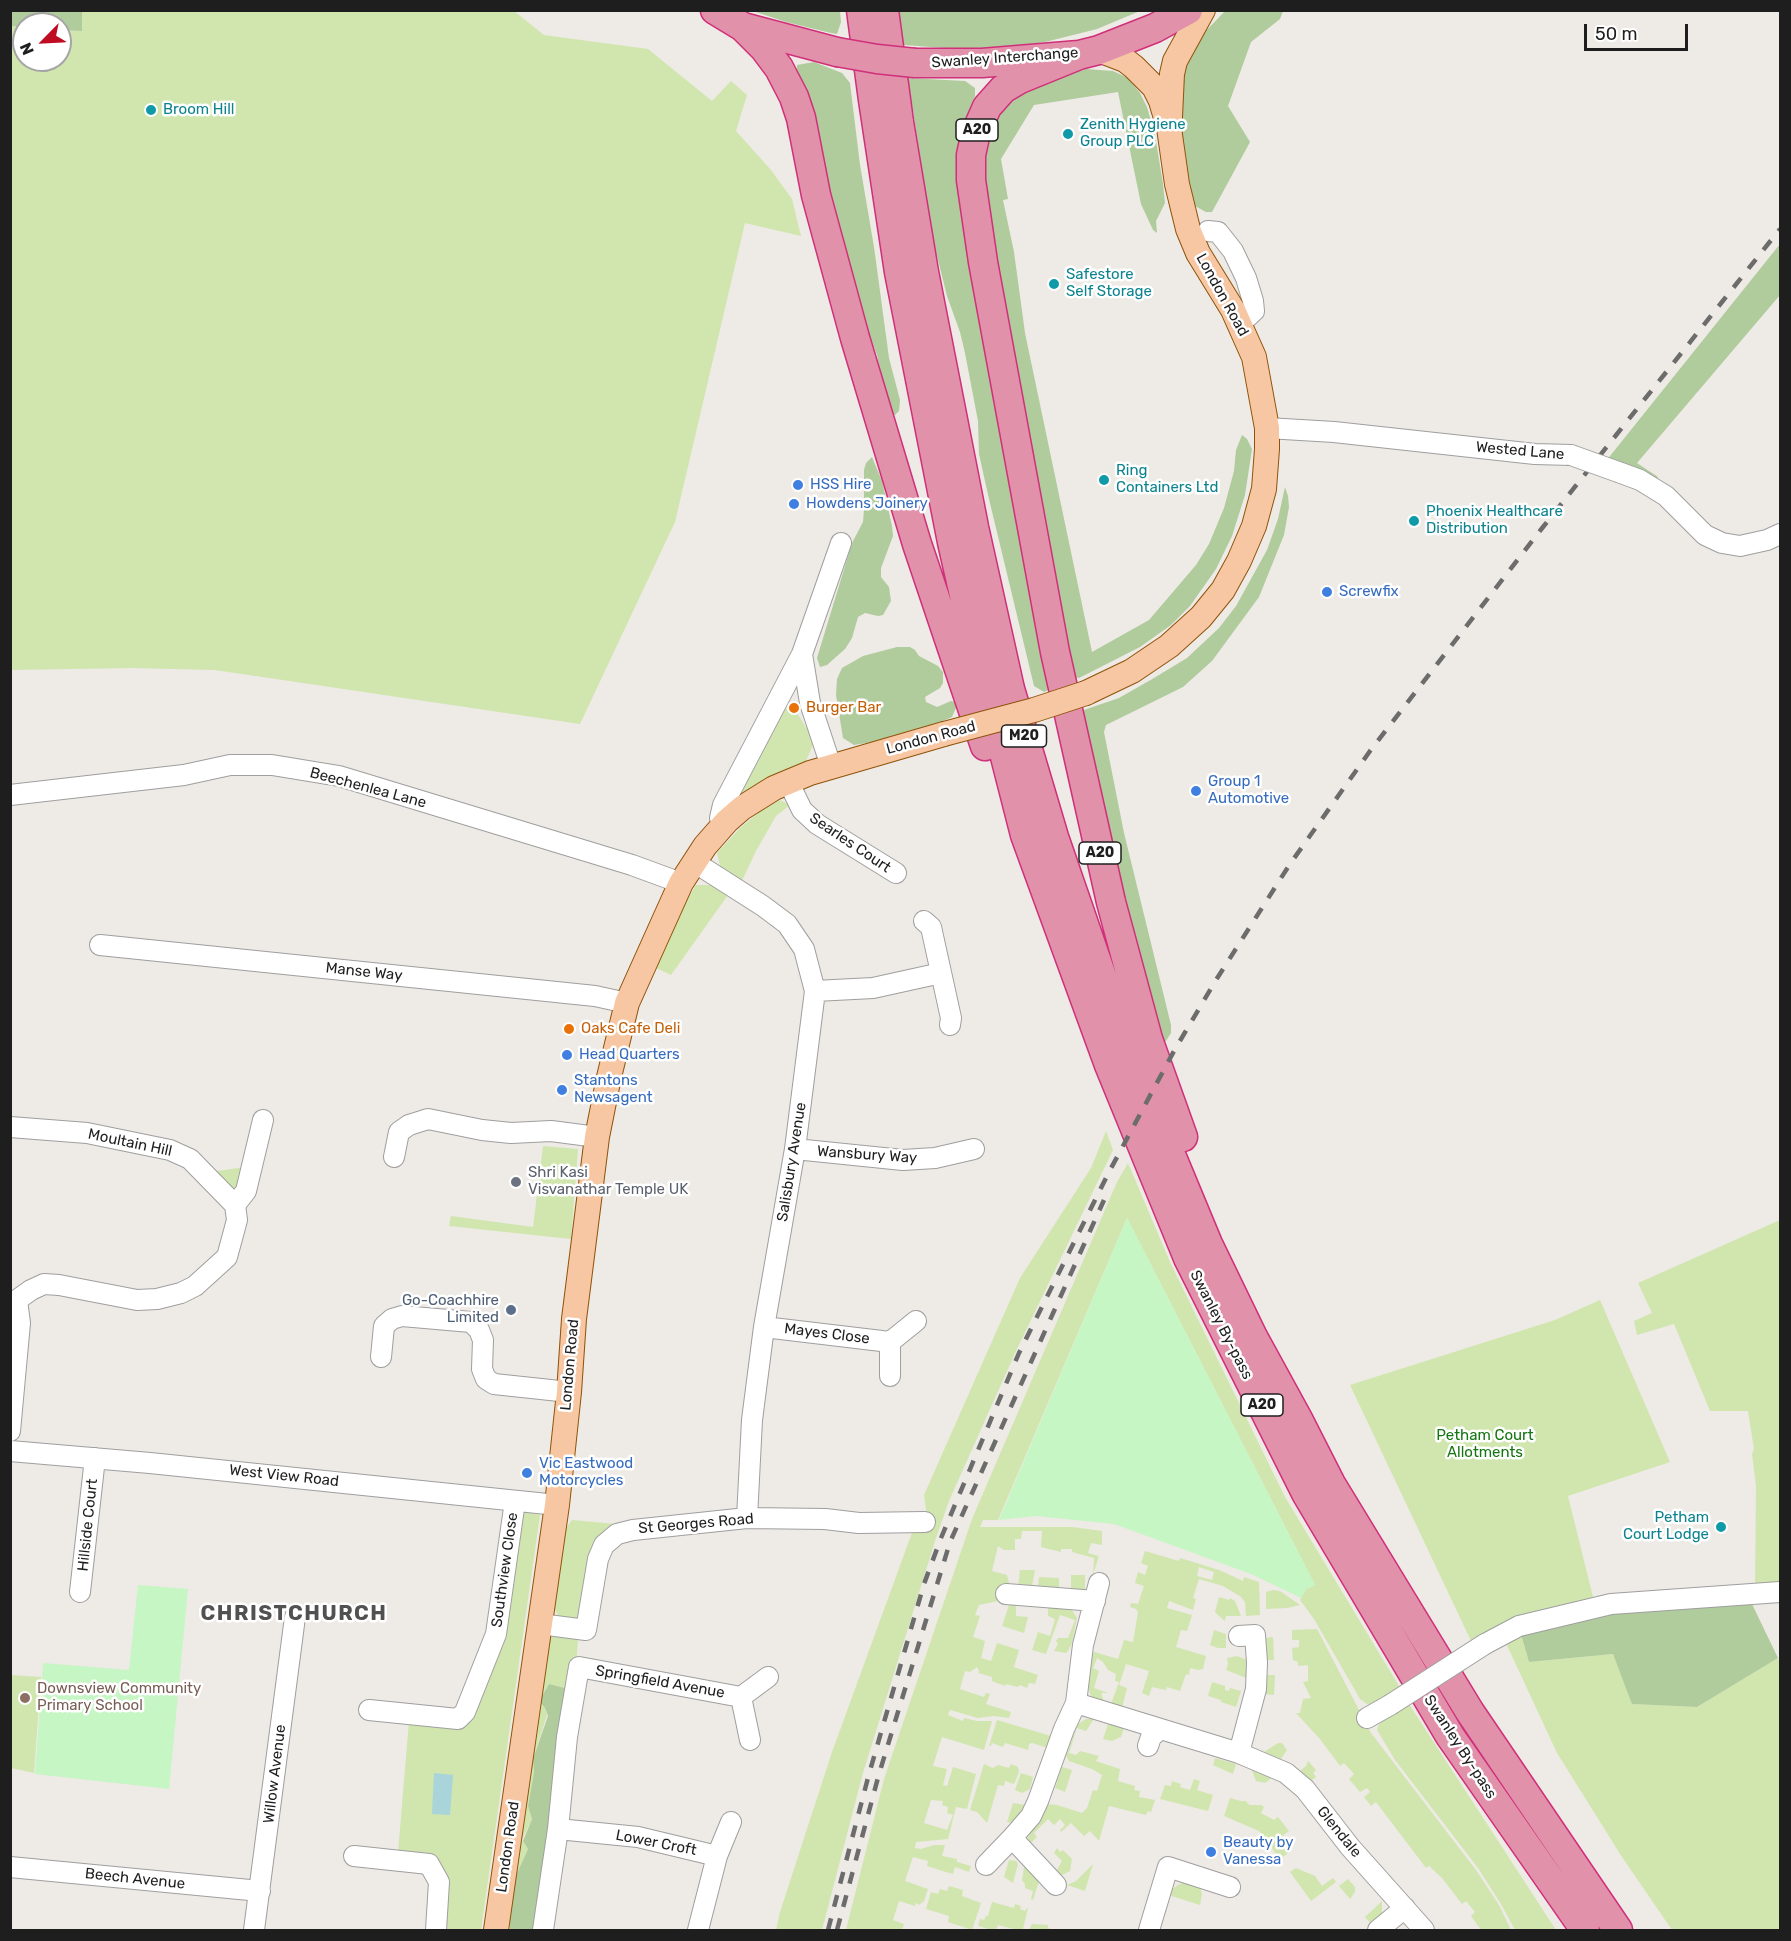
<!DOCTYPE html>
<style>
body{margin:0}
#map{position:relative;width:1791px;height:1941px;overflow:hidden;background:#eeeae5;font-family:Rubik,sans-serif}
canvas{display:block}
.frame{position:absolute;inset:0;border:12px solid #1e1e1e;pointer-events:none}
.north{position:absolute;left:12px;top:12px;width:60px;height:60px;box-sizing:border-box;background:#fff;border:2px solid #a5a5a5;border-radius:50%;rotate:246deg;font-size:16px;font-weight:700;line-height:24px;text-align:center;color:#1e1e1e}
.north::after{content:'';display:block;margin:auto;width:21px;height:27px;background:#c00c22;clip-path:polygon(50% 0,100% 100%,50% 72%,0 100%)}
.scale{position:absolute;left:1584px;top:24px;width:104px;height:27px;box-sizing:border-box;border:3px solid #1e1e1e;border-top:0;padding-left:8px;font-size:18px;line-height:21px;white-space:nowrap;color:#1e1e1e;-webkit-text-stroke:4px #fff;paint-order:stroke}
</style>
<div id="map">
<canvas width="1791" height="1941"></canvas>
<div class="frame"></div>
<div class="north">N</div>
<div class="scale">50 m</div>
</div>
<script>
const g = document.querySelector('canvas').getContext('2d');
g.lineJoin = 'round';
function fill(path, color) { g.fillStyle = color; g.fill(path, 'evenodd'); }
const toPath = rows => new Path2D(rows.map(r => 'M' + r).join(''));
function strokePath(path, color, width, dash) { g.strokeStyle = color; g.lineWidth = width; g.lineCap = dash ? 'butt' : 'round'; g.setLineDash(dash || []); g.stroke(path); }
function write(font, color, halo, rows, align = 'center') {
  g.font = font + ' Rubik,sans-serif'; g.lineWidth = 5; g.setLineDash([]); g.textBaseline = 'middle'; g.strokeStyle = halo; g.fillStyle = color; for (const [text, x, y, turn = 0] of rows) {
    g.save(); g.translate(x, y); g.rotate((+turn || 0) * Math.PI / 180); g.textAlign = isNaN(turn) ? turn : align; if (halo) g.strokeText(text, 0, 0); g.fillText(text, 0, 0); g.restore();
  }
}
fill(toPath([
 [82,11,514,11,544,35,648,49,712,101,731,81,747,95,736,131,771,170,792,199,801,236,745,223,675,522,580,724,215,670,132,668,11,670,11,26,24,27,24,60,60,60,60,30,82,31],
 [784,708,797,713,811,735,813,745,807,759,805,764,753,789,731,804,730,803,778,712],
 [780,800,790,805,776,816,756,851,741,883,721,870,717,853,740,828,762,810],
 [696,885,712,885,728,895,671,975,652,966,672,925],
 [1106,1131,1113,1150,1016,1351,949,1501,936,1538,863,1773,822,1930,776,1930,780,1912,832,1752,913,1530,928,1524,924,1495,1020,1278,1091,1168],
 [543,1146,578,1149,571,1239,449,1226,451,1216,533,1227],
 [1128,1163,1170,1262,1285,1497,1402,1691,1375,1707,1367,1704,1360,1699,1314,1619,1300,1600,1306,1589,1315,1585,1127,1218,998,1520,983,1520,980,1527,1072,1527,1102,1531,1102,1545,1091,1543,1088,1553,1099,1556,1093,1575,1094,1558,1072,1552,1072,1549,1061,1549,1061,1552,1041,1547,1042,1531,1022,1531,1021,1539,1015,1539,1015,1550,1004,1550,998,1546,992,1571,1007,1575,1010,1587,999,1593,998,1601,979,1605,975,1615,980,1616,973,1637,985,1641,981,1658,991,1661,997,1643,1019,1650,1014,1667,1038,1675,1035,1684,1029,1683,1027,1688,1020,1685,1018,1687,1006,1684,1005,1686,992,1681,992,1677,979,1673,978,1675,979,1671,977,1667,970,1672,965,1671,960,1689,984,1697,986,1693,990,1694,986,1704,1011,1712,1009,1718,994,1716,978,1718,950,1710,948,1715,963,1721,964,1718,977,1721,992,1721,984,1750,942,1737,933,1766,947,1769,943,1785,947,1786,953,1767,976,1774,967,1809,956,1807,948,1839,916,1842,915,1848,921,1849,934,1845,945,1845,942,1856,957,1859,957,1862,971,1866,969,1872,955,1867,953,1874,946,1872,927,1866,928,1861,913,1857,905,1881,928,1889,924,1901,919,1905,916,1903,915,1906,899,1901,893,1920,904,1924,902,1930,846,1930,884,1779,972,1519,1117,1182],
 [931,1800,943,1801,942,1805,948,1807,947,1813,953,1815,947,1830,924,1823],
 [252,1166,235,1205,204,1173],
 [1780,1220,1780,1586,1755,1588,1756,1486,1752,1454,1754,1449,1748,1411,1710,1411,1674,1324,1637,1335,1634,1321,1652,1313,1638,1283],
 [1600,1300,1670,1462,1568,1496,1594,1601,1472,1643,1350,1385,1555,1320],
 [526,1512,540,1515,481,1930,441,1930,445,1878,398,1853,409,1721,467,1720,517,1522],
 [572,1520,627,1525,614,1532,582,1618,571,1622,559,1618,552,1603,563,1532],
 [1145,1551,1179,1561,1180,1558,1219,1570,1243,1581,1244,1577,1259,1582,1260,1615,1246,1616,1245,1602,1241,1597,1223,1586,1199,1579,1193,1598,1196,1599,1193,1610,1169,1601,1167,1608,1192,1615,1187,1631,1181,1630,1176,1647,1206,1656,1203,1669,1198,1670,1190,1668,1189,1675,1186,1674,1180,1691,1167,1687,1166,1690,1152,1687,1149,1696,1142,1693,1149,1671,1126,1664,1119,1685,1127,1688,1122,1708,1111,1704,1119,1682,1115,1681,1116,1674,1108,1670,1103,1662,1097,1658,1093,1668,1099,1671,1094,1688,1108,1693,1101,1693,1104,1702,1093,1698,1090,1694,1088,1684,1091,1651,1118,1659,1124,1640,1133,1642,1138,1612,1136,1609,1130,1607,1131,1603,1138,1604,1144,1586,1135,1583,1138,1572,1145,1575,1148,1566,1141,1563],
 [1199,1567,1214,1572,1212,1580,1197,1576],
 [1020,1570,1035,1570,1032,1586,1018,1588],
 [1071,1575,1085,1575,1085,1591,1081,1592,1071,1589],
 [1039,1577,1059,1578,1059,1588,1055,1591,1039,1589,1038,1586],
 [1273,1590,1280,1591,1300,1605,1287,1608,1266,1609,1266,1592],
 [1219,1597,1229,1600,1230,1598,1235,1601,1241,1616,1226,1616,1225,1621,1220,1617,1215,1612],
 [1013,1603,1016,1607,1016,1616,1028,1617,1024,1633,1002,1626,1009,1605],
 [1048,1606,1067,1607,1071,1609,1077,1618,1072,1643,1068,1651,1066,1653,1054,1651,1058,1644,1056,1641,1058,1638,1068,1638,1075,1620,1060,1615,1046,1654,1032,1650,1038,1632,1050,1636,1055,1619,1048,1616],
 [1317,1629,1371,1733,1476,1870,1499,1905,1511,1930,1481,1930,1471,1916,1475,1912,1466,1901,1462,1904,1442,1878,1429,1866,1426,1868,1376,1802,1371,1806,1364,1797,1370,1792,1367,1788,1360,1792,1349,1779,1354,1774,1344,1763,1340,1766,1320,1739,1296,1713,1300,1713,1303,1699,1311,1698,1303,1682,1308,1681,1308,1665,1298,1666,1298,1662,1293,1660,1292,1648,1299,1647,1299,1640,1292,1640,1292,1630],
 [1214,1630,1226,1634,1226,1648,1218,1648,1210,1645],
 [1520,1631,1529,1662,1613,1654,1633,1704,1697,1707,1778,1658,1780,1664,1780,1930,1672,1930,1622,1857,1557,1753,1505,1641],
 [557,1634,572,1634,578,1640,576,1667,570,1698,565,1688,549,1684,538,1701,545,1708,547,1715,533,1759,534,1772,528,1806,532,1819,522,1840,528,1849,515,1878,509,1905,510,1930,505,1930,545,1646,550,1638],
 [1273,1637,1274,1660,1266,1660,1266,1638],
 [1237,1656,1247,1660,1249,1679,1226,1670,1228,1664,1227,1658],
 [11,1675,41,1677,34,1773,11,1768],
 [1267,1675,1275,1675,1274,1695,1265,1694],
 [1212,1682,1225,1686,1225,1690,1229,1691,1230,1688,1241,1691,1236,1707,1221,1702,1221,1700,1208,1696],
 [1407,1701,1556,1930,1515,1930,1501,1904,1478,1868,1395,1760,1377,1730,1379,1724],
 [1086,1719,1094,1719,1086,1731,1077,1728,1069,1753,1076,1755,1080,1751,1099,1756,1096,1761,1120,1769,1118,1781,1135,1786,1134,1790,1140,1791,1139,1797,1155,1800,1151,1812,1148,1811,1146,1815,1109,1806,1099,1841,1090,1831,1084,1836,1071,1823,1061,1832,1060,1830,1065,1825,1060,1819,1054,1825,1048,1819,1034,1833,1037,1837,1029,1845,1028,1838,1047,1804,1057,1805,1082,1813,1087,1808,1093,1790,1097,1791,1102,1775,1092,1769,1069,1761,1066,1756,1078,1724],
 [997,1720,1051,1736,1048,1748,1032,1743,1029,1744,1028,1750,1005,1743,1003,1747,992,1743,991,1746,989,1746],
 [1108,1724,1124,1728,1121,1737,1112,1741,1103,1739],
 [1278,1743,1282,1743,1287,1750,1281,1759,1264,1752],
 [1215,1758,1236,1764,1233,1774,1213,1765],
 [1308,1761,1316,1770,1313,1773,1316,1777,1311,1781,1300,1771,1306,1766],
 [984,1764,993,1768,998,1765,1009,1768,1011,1764,1018,1767,1019,1772,1014,1784,1005,1781,1004,1786,998,1785,987,1823,977,1812,970,1810],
 [1062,1767,1072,1770,1065,1792,1055,1788],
 [1251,1768,1273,1777,1265,1783,1256,1781],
 [1021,1773,1033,1777,1030,1789,1022,1793,1015,1790],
 [1194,1779,1200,1781,1197,1790,1213,1795,1208,1811,1160,1799,1165,1785,1171,1786,1172,1781,1181,1784,1180,1787,1190,1790],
 [1230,1798,1241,1801,1246,1801,1249,1805,1261,1805,1264,1807,1261,1813,1274,1820,1278,1817,1289,1831,1278,1839,1288,1853,1283,1857,1280,1853,1277,1855,1259,1831,1224,1816],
 [1013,1803,1026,1805,1013,1823,1007,1822],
 [1057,1848,1060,1852,1063,1850,1072,1859,1070,1871,1060,1876,1056,1872,1062,1861,1054,1853],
 [1009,1860,1016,1861,1018,1864,1013,1883,1004,1877],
 [1093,1864,1085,1891,1067,1885,1076,1881],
 [1027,1865,1040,1878,1033,1900,1031,1899,1033,1891,1025,1888,1025,1884,1022,1880,1024,1867],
 [1296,1868,1315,1876,1322,1886,1333,1878,1336,1882,1311,1901,1290,1872],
 [1348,1879,1355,1887,1355,1892,1350,1899,1339,1886],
 [1185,1882,1200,1887,1202,1894,1200,1905,1165,1894,1178,1885],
 [949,1886,963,1890,962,1896,981,1903,972,1930,948,1922,949,1916,926,1909,931,1892,938,1894,940,1889,947,1891],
 [1382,1901,1382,1916,1372,1925,1365,1917],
 [992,1902,1014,1908,1015,1904,1021,1906,1020,1909,1025,1911,1027,1908,1028,1908,1023,1929,1029,1930,1032,1924,1048,1925,1048,1928,1054,1930,1017,1930,998,1925,996,1930,992,1930,978,1926,980,1919,984,1920,986,1916,988,1916]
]), '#d0e6ae');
fill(toPath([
 [10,11,82,11,82,31,60,30,60,24,24,24,24,27,11,26],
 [753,11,840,11,841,22,837,34,831,33,786,22],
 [895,11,1140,11,1097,29,1045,42,985,51,904,45,900,41],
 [1225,11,1283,11,1280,19,1251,42,1228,106,1250,142,1212,212,1206,212,1195,206,1191,200,1186,179,1177,95,1188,55,1203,34],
 [814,62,842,73,850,83,860,165,874,247,889,358,900,400,899,411,895,415,891,413,887,404,877,355,864,320,797,70,797,65],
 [1086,69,1113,71,1128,78,1140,93,1147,107,1155,135,1163,184,1165,203,1156,221,1157,233,1153,230,1141,204,1118,92,1034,105,1001,159,1008,199,1003,200,1014,252,1025,333,1092,652,1149,620,1196,565,1209,544,1224,508,1234,471,1236,450,1242,435,1247,439,1252,449,1245,495,1232,536,1216,569,1190,606,1171,625,1140,647,1079,678,1074,677,981,183,983,144,1004,107,1019,94,1067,74],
 [908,78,965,81,975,88,975,96,964,122,958,141,957,176,968,252,1048,690,1044,692,1034,686,989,499,979,454,978,421,965,353,960,332,947,296,932,236],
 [1780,244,1780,295,1637,463,1658,477,1654,482,1606,461],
 [872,457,882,481,892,526,893,536,881,568,881,577,889,587,891,601,883,615,878,616,865,613,858,617,852,638,845,649,827,665,820,667,817,658,852,543,863,522,864,510,864,470,866,463],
 [1285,487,1288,496,1289,507,1284,535,1259,597,1212,661,1183,687,1106,725,1104,732,1124,833,1171,1025,1171,1033,1166,1041,1162,1044,1154,1034,1081,711,1119,698,1154,678,1187,658,1219,628,1236,606,1267,550,1278,519],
 [897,647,910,647,915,650,919,656,938,666,943,672,943,683,940,688,925,697,926,702,937,707,951,701,958,703,952,717,943,721,873,742,854,745,843,738,836,695,837,679,842,668,863,656],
 [1751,1602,1778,1658,1697,1707,1632,1704,1613,1654,1529,1662,1520,1631,1606,1612],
 [549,1684,565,1688,570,1698,536,1930,510,1930,509,1905,514,1893,515,1878,528,1849,523,1841,532,1819,528,1806,534,1772,533,1759,548,1716,545,1708,539,1701]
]), '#b0cb9c');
fill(toPath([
 [1127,1218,1315,1585,1306,1589,1301,1598,1251,1574,1114,1524,1036,1516,999,1520],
 [138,1585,188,1589,169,1789,35,1774,43,1663,129,1670]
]), '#c6f6c4');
fill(toPath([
 [434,1773,453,1775,450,1815,432,1814]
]), '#a8d4da');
const minor = toPath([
 [1208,231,1218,232,1233,251,1246,278,1253,301,1254,311,1240,324],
 [1267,428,1334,432,1535,454,1571,455],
 [1621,473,1640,480,1666,496,1705,535,1722,543,1740,546,1767,540,1780,534],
 [802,654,810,703,831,766],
 [788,781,802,810,817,824,896,873],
 [10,795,184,775,230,765,272,765,339,776,632,865,681,883],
 [723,826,720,818,723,805,802,654,841,543],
 [694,862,763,906,787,924,804,949,815,991,795,1149,764,1327,752,1420,747,1518],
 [924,921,931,927,951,1018,950,1025],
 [100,945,595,996,627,1003],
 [815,991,873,988,941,973],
 [10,1127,87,1133,170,1150,190,1159,235,1205,237,1220,227,1257,195,1286,181,1293,157,1299,137,1300,59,1285,44,1284,31,1290,17,1300,20,1323,10,1431],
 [795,1149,903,1160,935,1158,974,1149],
 [394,1157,399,1132,409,1125,428,1119,482,1130,511,1133,551,1131,597,1137],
 [235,1205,246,1191,263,1120],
 [764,1327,890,1342],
 [381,1357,384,1326,392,1319,402,1316,471,1322,479,1330,483,1340,482,1369,486,1379,494,1384,569,1392],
 [890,1376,890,1342,916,1321],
 [10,1451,150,1463,557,1505],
 [80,1592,95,1458],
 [1006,1594,1095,1601],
 [540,1624,586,1630,598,1559,604,1545,617,1534,633,1530,747,1518,825,1519,859,1523,925,1522],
 [1239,1636,1255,1635,1257,1662,1256,1689,1239,1753],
 [1485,1644,1519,1626,1611,1604,1780,1592],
 [741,1697,750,1740],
 [1076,1703,1239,1753,1286,1773,1305,1789,1350,1847,1424,1930],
 [369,1710,458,1719,465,1712,496,1634,515,1501],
 [1367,1718,1390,1705],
 [1148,1746,1151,1737,1160,1729],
 [558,1829,638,1837,717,1856,698,1930],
 [1012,1838,1031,1816,1038,1801,1064,1729,1076,1703,1083,1645,1099,1583],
 [354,1856,429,1864,439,1882,436,1930],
 [717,1856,731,1822],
 [986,1865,1012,1838,1056,1885],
 [10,1867,260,1891],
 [254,1930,295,1617],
 [543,1930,558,1829,567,1737,579,1667,741,1697,768,1677],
 [1149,1930,1168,1867,1230,1887],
 [1378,1930,1405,1908]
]);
const major = toPath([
 [1170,117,1172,74,1175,61,1203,10],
 [1086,693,1132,671,1169,646,1201,617,1223,590,1239,561,1254,526,1264,489,1267,449,1267,428,1254,357,1233,310,1198,253,1188,229,1177,184,1169,128,1161,101,1154,87,1134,67,1125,60,1099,50],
 [496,1930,557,1505,569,1392,574,1319,597,1137,609,1077,627,1003,681,883,705,846,727,821,742,808,774,788,810,773,944,734]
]);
const highway = toPath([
 [715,10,743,27,837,52],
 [861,10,873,100,899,272,952,542,966,604,1025,835,1109,1065,1188,1258,1306,1493,1450,1736,1585,1930],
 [884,10,899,122,924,272,974,527,1010,689,1054,837,1127,1049,1208,1244,1253,1337,1299,1421,1331,1484,1470,1712,1618,1930],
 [743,27,764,48,779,68,794,97,801,118,816,195,855,338,917,544,985,746],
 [1079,55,1020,79,1003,89,987,107,976,132,971,155,971,180,983,262,1055,652,1111,902,1148,1039,1183,1137],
 [915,63,982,63,1079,55,1099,50,1155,28,1188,10]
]);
strokePath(minor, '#9f9f9f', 22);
strokePath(major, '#8f5209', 26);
strokePath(highway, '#d02f7a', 31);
strokePath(minor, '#fff', 20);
strokePath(major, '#f6c7a2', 24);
strokePath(highway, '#e191aa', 28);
strokePath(toPath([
 [828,1930,869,1774,924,1584,941,1538,1019,1353,1109,1172,1174,1051,1216,980,1290,864,1370,751,1543,527,1780,229],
 [837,1930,879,1774,950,1542,1104,1200]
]), '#6c6c6c', 4.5, [12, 12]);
const minorBridge = toPath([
 [1571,455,1621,473],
 [1390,1705,1485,1644]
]);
const majorBridge = toPath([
 [944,734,1034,710,1086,693]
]);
const highwayBridge = toPath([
 [837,52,877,59,915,63]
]);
strokePath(minorBridge, '#9f9f9f', 22, []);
strokePath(majorBridge, '#8f5209', 26, []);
strokePath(highwayBridge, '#d02f7a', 31, []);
strokePath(minorBridge, '#fff', 20);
strokePath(majorBridge, '#f6c7a2', 24);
strokePath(highwayBridge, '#e191aa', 28);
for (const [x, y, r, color] of [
 [151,110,6,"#0f9aa8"],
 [1068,134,6,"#0f9aa8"],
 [1054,284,6,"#0f9aa8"],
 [1104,480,6,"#0f9aa8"],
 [798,485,6,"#3f7fe0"],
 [794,504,6,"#3f7fe0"],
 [1414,521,6,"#0f9aa8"],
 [1327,592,6,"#3f7fe0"],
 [794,708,6,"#e8710a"],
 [1196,791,6,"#3f7fe0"],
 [569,1029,6,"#e8710a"],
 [567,1055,6,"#3f7fe0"],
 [562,1090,6,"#3f7fe0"],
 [516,1182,6,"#6b7280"],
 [511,1310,6,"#5c6f8a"],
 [527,1473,6,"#3f7fe0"],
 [1721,1527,6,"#0f9aa8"],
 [25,1698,6,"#8d6e63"],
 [1211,1852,6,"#3f7fe0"]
]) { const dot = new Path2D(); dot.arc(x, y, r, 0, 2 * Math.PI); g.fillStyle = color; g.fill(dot); strokePath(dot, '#fff', 2); }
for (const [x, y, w] of [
 [977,130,42],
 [1024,736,45],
 [1100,853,42],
 [1262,1405,42]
]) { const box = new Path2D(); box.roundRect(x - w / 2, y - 11, w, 22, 4.5); g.fillStyle = '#fff'; g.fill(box); strokePath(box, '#1e1e1e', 1.5); }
write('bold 14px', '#1e1e1e', null, [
 ["A20",977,130],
 ["M20",1024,736],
 ["A20",1100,853],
 ["A20",1262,1405]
]);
write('15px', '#1e1e1e', '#fff', [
 ["Swanley Interchange",1005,58,-4],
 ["London Road",1222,295,61],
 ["Wested Lane",1520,451,5],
 ["London Road",931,738,-15],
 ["Beechenlea Lane",368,788,15],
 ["Searles Court",850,843,34],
 ["Manse Way",364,972,6],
 ["Moultain Hill",130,1143,12],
 ["Wansbury Way",867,1155,4],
 ["Salisbury Avenue",792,1162,-81],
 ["Swanley By-pass",1221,1325,63],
 ["Mayes Close",827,1334,7],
 ["London Road",570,1365,-85],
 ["West View Road",284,1476,6],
 ["St Georges Road",696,1524,-5],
 ["Hillside Court",88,1525,-84],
 ["Southview Close",505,1570,-82],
 ["Springfield Avenue",660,1682,10],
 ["Swanley By-pass",1460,1747,57],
 ["Willow Avenue",275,1774,-83],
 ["Glendale",1339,1832,51],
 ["Lower Croft",656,1843,11],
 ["London Road",508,1847,-82],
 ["Beech Avenue",135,1879,6]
]);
write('15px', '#0d838f', '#fff', [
 ["Broom Hill",163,110],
 ["Zenith Hygiene",1080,125],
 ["Group PLC",1080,142],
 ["Safestore",1066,275],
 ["Self Storage",1066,292],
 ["Ring",1116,471],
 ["Containers Ltd",1116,488],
 ["Phoenix Healthcare",1426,512],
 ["Distribution",1426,529],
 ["Petham",1709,1518,"right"],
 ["Court Lodge",1709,1535,"right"]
], 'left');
write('15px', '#366cbe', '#fff', [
 ["HSS Hire",810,485],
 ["Howdens Joinery",806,504],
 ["Screwfix",1339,592],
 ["Group 1",1208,782],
 ["Automotive",1208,799],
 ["Head Quarters",579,1055],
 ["Stantons",574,1081],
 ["Newsagent",574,1098],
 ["Vic Eastwood",539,1464],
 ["Motorcycles",539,1481],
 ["Beauty by",1223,1843],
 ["Vanessa",1223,1860]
], 'left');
write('15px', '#c56008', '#fff', [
 ["Burger Bar",806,708],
 ["Oaks Cafe Deli",581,1029]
], 'left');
write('15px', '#5b616d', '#fff', [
 ["Shri Kasi",528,1173],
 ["Visvanathar Temple UK",528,1190]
], 'left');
write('15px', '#4e5e75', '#fff', [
 ["Go-Coachhire",499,1301],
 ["Limited",499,1318]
], 'right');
write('15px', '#167612', '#fff', [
 ["Petham Court",1485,1436],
 ["Allotments",1485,1453]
]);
write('15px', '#785e54', '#fff', [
 ["Downsview Community",37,1689],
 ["Primary School",37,1706]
], 'left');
g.letterSpacing = '1.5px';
write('bold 21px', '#515151', '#fff', [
 ["CHRISTCHURCH",294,1614]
]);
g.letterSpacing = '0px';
</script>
